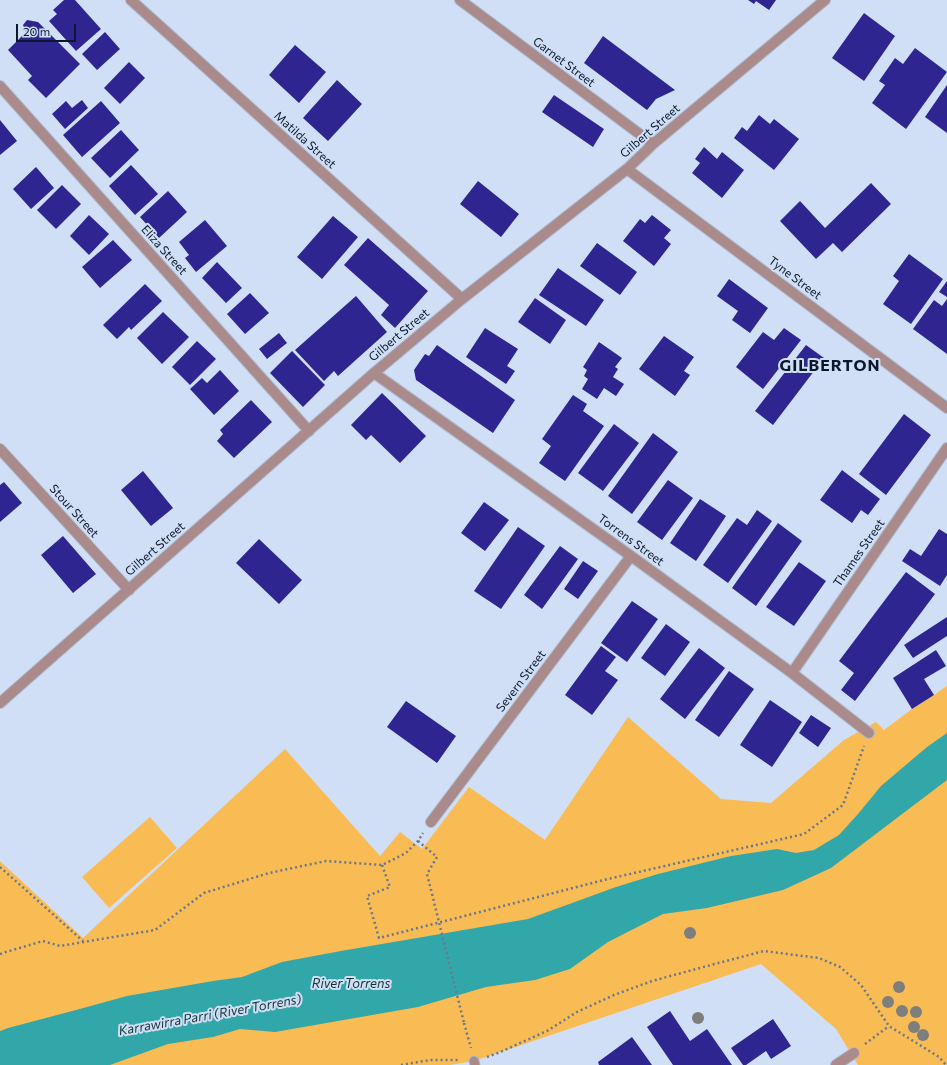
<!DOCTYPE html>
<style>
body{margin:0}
#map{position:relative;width:947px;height:1065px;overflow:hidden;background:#d0dff5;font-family:Commissioner,sans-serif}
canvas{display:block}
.scale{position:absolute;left:16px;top:24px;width:60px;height:18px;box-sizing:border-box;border:2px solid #0b182c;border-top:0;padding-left:5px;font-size:12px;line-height:14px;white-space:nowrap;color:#0b182c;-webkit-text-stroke:3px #d0dff5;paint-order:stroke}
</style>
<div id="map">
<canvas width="947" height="1065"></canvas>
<div class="scale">20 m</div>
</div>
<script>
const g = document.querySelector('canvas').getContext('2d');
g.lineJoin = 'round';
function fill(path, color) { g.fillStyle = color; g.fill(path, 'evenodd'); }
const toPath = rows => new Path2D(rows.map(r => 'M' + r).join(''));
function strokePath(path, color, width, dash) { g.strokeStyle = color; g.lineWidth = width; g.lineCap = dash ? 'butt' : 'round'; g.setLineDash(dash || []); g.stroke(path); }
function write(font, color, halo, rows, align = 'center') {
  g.font = font + ' Commissioner,sans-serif'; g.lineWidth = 4; g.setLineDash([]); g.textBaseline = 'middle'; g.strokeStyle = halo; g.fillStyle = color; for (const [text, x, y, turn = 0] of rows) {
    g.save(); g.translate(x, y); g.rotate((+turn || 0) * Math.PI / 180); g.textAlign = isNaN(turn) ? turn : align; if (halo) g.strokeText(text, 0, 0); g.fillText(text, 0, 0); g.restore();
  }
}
fill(toPath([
 [947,686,947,1065,858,1065,836,1029,761,964,474,1061,450,1065,0,1065,0,861,83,938,285,749,380,856,400,832,422,849,469,787,545,840,628,717,721,799,771,803,844,740,876,722,884,730,912,709,934,695],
 [150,817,177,848,109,908,82,877]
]), '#f9bb53');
fill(toPath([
 [947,733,947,780,831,868,783,890,707,908,663,914,608,942,570,969,535,980,486,987,418,1007,275,1032,240,1029,213,1037,168,1044,110,1065,0,1065,0,1031,8,1028,76,1010,127,996,213,981,242,977,282,962,341,951,528,919,616,887,658,874,731,856,777,849,796,853,814,850,839,835,858,814,881,786,927,747]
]), '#32a7aa');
fill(toPath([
 [64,0,75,0,101,29,76,51,49,21,57,14,53,10],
 [748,0,776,0,769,10,756,1,754,4],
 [864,13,895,36,864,81,832,58],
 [27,20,38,22,80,64,46,98,28,80,32,76,8,50,26,32,23,25],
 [105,32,120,49,97,70,82,54],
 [603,36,675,90,656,99,647,110,584,63],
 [295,45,326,72,299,103,269,75],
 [915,48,947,72,906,129,872,103,885,85,879,81,895,58,903,64],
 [129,62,145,78,120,104,104,88],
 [337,80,362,104,328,141,303,118],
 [947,85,947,133,925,117],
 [554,95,604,129,593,147,542,112],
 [82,100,88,108,65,129,52,114,66,101,72,108],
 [101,101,120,123,82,157,63,135],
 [759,115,770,124,774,119,799,139,774,170,734,138,742,127,747,131],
 [0,120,17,141,0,155],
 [121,130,139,150,110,178,91,158],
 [704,147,717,159,722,152,744,170,722,198,692,173,700,163,695,159],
 [131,165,158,194,135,215,109,186],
 [36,167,54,188,31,209,13,189],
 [478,181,519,214,501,237,460,204],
 [871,183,891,204,842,252,833,243,816,259,780,221,800,201,825,228],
 [62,185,81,204,56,229,37,210],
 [168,191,187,212,159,238,140,217],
 [89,215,109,234,89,255,70,236],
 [652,215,671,230,664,238,671,244,654,266,623,241,640,219,645,223],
 [333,216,358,237,322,279,297,257],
 [205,220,227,246,196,272,185,258,189,255,179,242],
 [368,238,428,291,395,328,381,315,389,305,344,265],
 [113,240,132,260,100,288,82,267],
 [597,243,637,272,620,295,580,266],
 [909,254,943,279,911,324,883,304,899,281,893,276],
 [217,262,242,288,226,303,202,278],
 [558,268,604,300,586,326,539,295],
 [729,279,768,308,750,333,732,320,738,311,717,296],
 [947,281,947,297,939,292],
 [145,284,162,301,131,330,129,327,117,339,103,325],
 [250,293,269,313,245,334,227,314],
 [356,296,387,332,338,376,334,371,324,381,295,350],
 [535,298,566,320,550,344,518,322],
 [947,299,947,354,913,329,934,300,942,306],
 [163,312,189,337,162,364,137,338],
 [485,328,518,349,507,366,515,371,506,384,466,357],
 [784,328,801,340,763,389,736,367,763,332,774,340],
 [279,333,287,343,267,359,259,349],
 [664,336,694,357,684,371,690,375,675,396,639,369],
 [197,341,216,359,190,385,172,367],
 [599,342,622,358,615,367,618,369,613,377,624,384,616,396,604,388,597,399,582,389,588,379,584,376,587,370,583,367],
 [437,345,515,400,493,433,416,380,414,370,425,354,429,356],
 [806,345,824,358,773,425,755,411],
 [292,351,325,385,303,407,270,373],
 [220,370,239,391,214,415,190,389,202,378,207,383],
 [382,393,426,436,400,463,371,435,366,440,351,425],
 [573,395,587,404,583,411,604,426,565,481,539,463,551,446,542,439],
 [251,400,272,422,234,458,217,441,223,434,220,430],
 [904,414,931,435,886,495,859,474],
 [614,424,639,443,603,491,578,473],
 [653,433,678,452,632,514,608,496],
 [842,470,880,499,868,515,861,510,852,523,820,500],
 [143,471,173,508,151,526,121,490],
 [668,480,693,498,662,540,637,522],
 [4,482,22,503,0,522,0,485],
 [700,499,726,516,696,561,670,543],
 [484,502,509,520,485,551,461,533],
 [757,510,772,521,728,583,703,565,737,518,747,525],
 [778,523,802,541,756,606,732,588],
 [518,527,545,546,501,609,474,591],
 [939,529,947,534,947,575,940,586,902,561,910,549,921,556],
 [63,536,96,574,73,593,41,555],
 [259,539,302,580,279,604,236,563],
 [560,546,578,559,542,609,524,595],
 [583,561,598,571,578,599,564,589],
 [799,562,826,581,794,626,766,607],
 [906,572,935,594,855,701,841,690,854,673,839,661],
 [632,601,658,619,627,662,601,643],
 [947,617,947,636,913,658,904,645],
 [666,624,690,642,665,676,641,658],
 [601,646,616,657,605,671,618,680,592,715,565,695],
 [699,648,725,668,685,719,660,699],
 [936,650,946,666,924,679,934,695,912,709,893,678],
 [729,671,754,689,719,737,695,720],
 [770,700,802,722,772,767,740,745],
 [406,701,456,736,437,763,387,727],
 [811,715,831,728,818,747,799,733],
 [670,1011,690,1041,707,1029,732,1065,673,1065,647,1027],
 [773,1019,791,1046,771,1059,766,1051,746,1065,743,1065,731,1048],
 [632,1037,652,1065,599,1065,598,1062]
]), '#2f2590');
const lane = toPath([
 [474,1061,475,1065]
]);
const street = toPath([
 [131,0,462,299],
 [460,0,653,144],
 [0,86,309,431],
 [627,169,947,408],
 [374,373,631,556,792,673,869,733],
 [0,449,129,590],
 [792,673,947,448],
 [0,703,374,373,462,299,627,169,653,144,825,0],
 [431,822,631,556],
 [836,1065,854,1053]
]);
strokePath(lane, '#adbbd1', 11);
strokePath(street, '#adbbd1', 12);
strokePath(toPath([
 [418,841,437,857,427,874,432,894],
 [382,865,390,887,367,896,379,938,608,879,804,834,843,805,864,746],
 [0,867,83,941],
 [0,954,6,952,43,941,60,946,155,930,204,893,269,873,326,861,382,865,406,853,418,841,423,833],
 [464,1023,471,1048],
 [865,1044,889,1026],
 [487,1057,498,1053,547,1031,577,1012,614,995,652,981,711,965,764,951,819,958,840,967,861,985,889,1026,939,1057,946,1065],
 [401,1065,430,1060,460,1060]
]), '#6a788d', 2.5, [2, 3]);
strokePath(lane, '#aa8a8a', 9);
strokePath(street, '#aa8a8a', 10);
strokePath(toPath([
 [432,894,464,1023]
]), '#6a788d', 2.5, [2, 3]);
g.fillStyle = '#7e7e7c';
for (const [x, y] of [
 [690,933],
 [899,987],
 [888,1002],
 [902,1011],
 [916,1012],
 [698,1018],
 [914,1027],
 [923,1035]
]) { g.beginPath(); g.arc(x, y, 6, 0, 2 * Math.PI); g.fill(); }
write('12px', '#0b182c', '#d0dff5', [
 ["Garnet Street",564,62,37],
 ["Gilbert Street",650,131,-41],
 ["Matilda Street",305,140,42],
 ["Eliza Street",164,250,48],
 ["Tyne Street",795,278,37],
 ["Gilbert Street",399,335,-40],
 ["Stour Street",74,511,48],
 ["Torrens Street",631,540,36],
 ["Gilbert Street",155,549,-41],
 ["Thames Street",859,553,-55],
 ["Severn Street",521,681,-53]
]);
write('italic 13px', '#103334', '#d0dff5', [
 ["River Torrens",351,984],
 ["Karrawirra Parri (River Torrens)",210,1015,-10]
]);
g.letterSpacing = '1px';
write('bold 16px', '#0b182c', '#d0dff5', [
 ["GILBERTON",830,366]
]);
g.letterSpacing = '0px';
</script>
